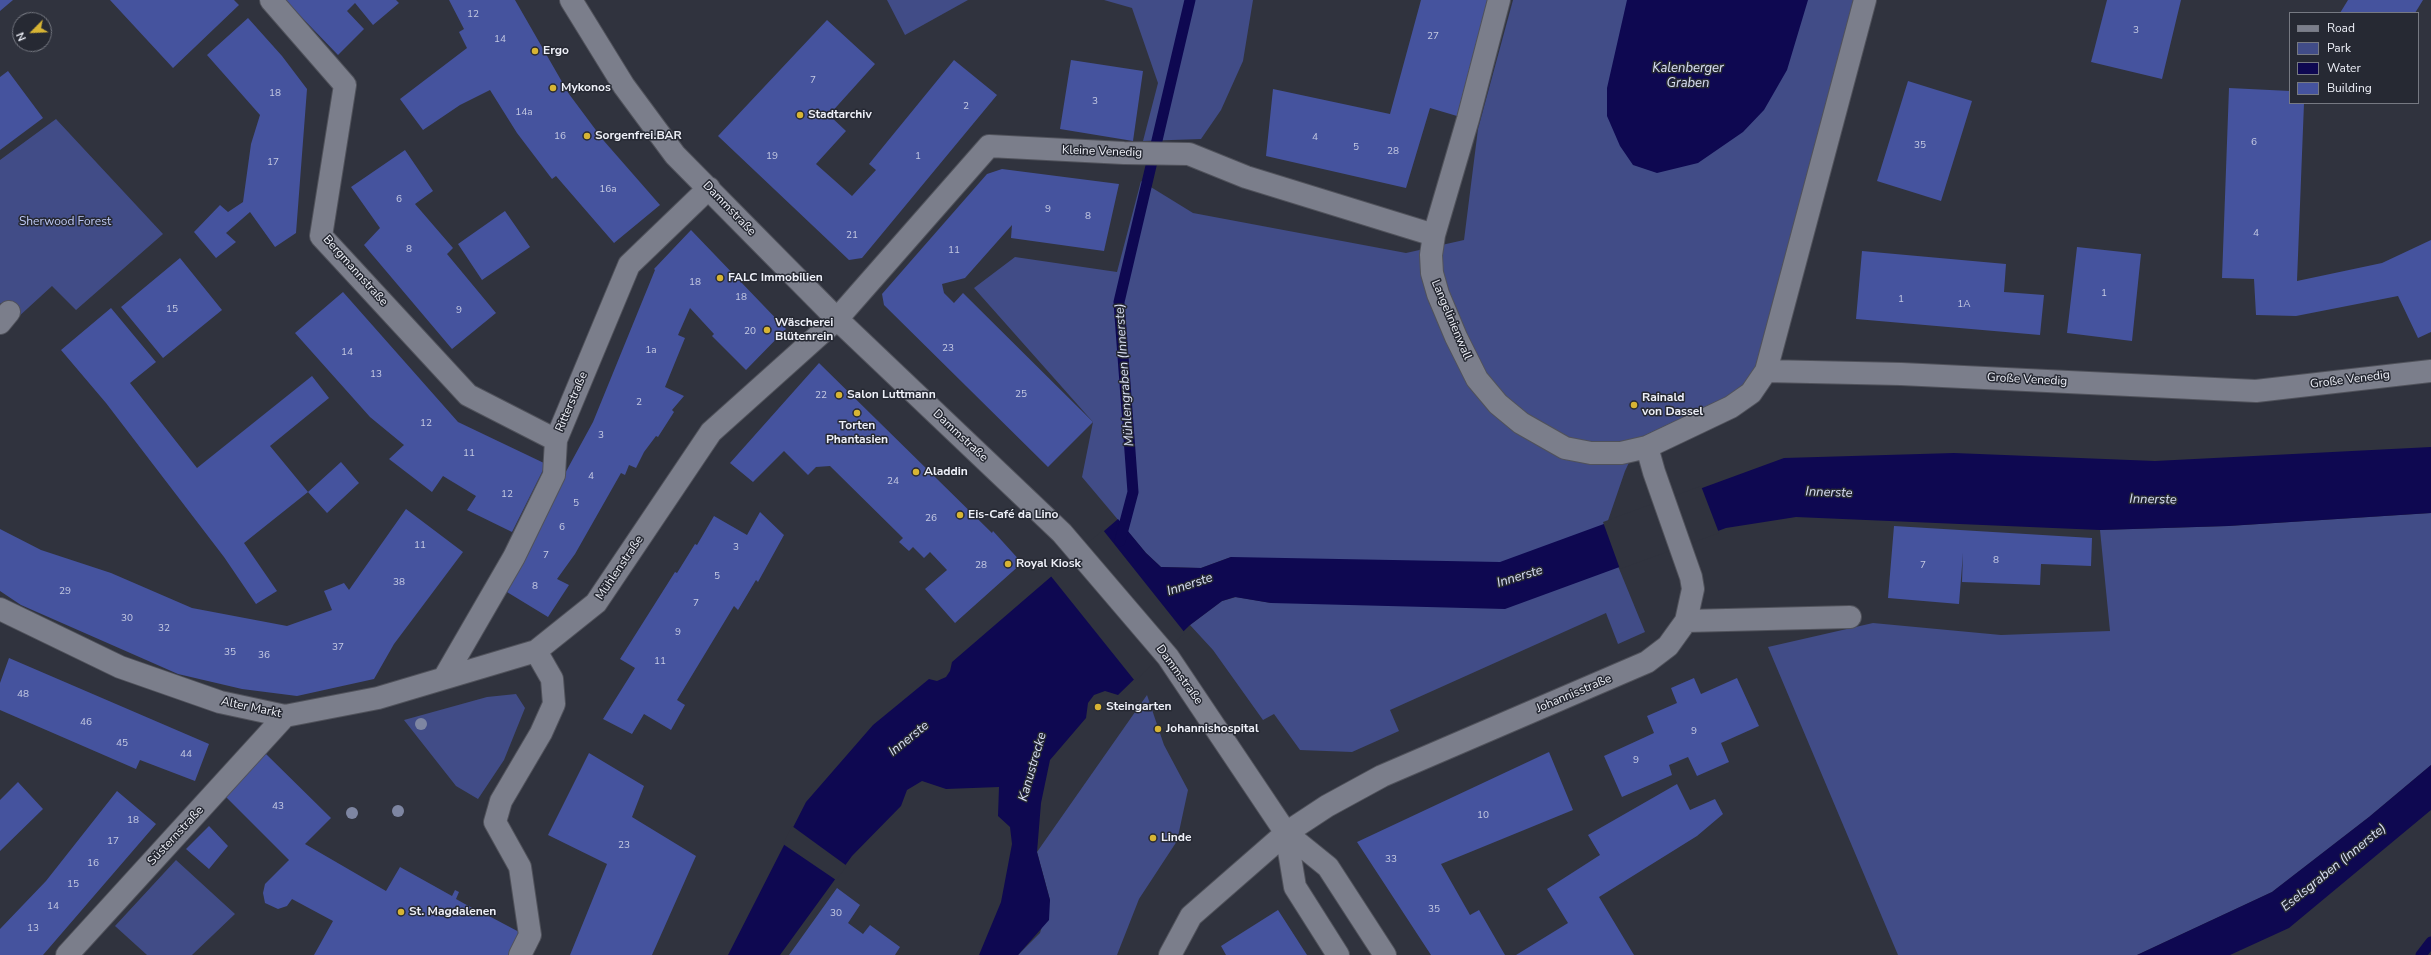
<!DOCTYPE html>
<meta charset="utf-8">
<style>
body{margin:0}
#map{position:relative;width:2431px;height:955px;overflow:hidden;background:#30333e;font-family:"Nunito Sans",sans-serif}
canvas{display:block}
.legend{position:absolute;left:2289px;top:12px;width:130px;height:92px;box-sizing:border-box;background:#262933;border:1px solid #767982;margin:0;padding:5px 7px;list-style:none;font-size:12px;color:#eef0f8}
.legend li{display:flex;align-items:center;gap:8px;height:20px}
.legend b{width:20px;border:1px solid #767982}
.north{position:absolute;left:12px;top:12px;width:40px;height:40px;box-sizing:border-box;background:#262933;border:1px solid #767982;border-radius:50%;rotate:246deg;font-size:11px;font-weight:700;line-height:16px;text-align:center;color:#eef0f8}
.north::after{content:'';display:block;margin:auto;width:14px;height:18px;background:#d7b434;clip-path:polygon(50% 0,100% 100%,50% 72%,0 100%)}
</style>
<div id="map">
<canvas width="2431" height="955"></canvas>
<ul class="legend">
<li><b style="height:5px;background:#7b7e8b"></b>Road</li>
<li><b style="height:11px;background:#414c87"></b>Park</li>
<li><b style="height:11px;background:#0e0851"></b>Water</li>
<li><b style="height:11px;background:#45539e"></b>Building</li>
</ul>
<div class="north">N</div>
</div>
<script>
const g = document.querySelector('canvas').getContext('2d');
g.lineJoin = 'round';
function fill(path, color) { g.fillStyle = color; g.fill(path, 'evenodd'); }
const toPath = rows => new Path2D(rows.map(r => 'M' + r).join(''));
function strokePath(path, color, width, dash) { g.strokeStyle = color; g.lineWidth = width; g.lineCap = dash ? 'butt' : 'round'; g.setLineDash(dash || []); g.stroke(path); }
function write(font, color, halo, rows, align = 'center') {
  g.font = font + ' "Nunito Sans",sans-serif'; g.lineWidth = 3; g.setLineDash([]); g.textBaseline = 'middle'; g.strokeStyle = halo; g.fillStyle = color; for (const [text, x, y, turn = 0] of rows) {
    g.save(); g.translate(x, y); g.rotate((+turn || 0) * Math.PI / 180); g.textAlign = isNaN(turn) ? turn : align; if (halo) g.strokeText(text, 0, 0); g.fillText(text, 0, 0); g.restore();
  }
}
fill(toPath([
 [887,0,968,0,905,35],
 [1104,0,1253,0,1243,61,1221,110,1201,139,1143,141,1158,83,1132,8],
 [1513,0,1860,0,1763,369,1733,395,1641,437,1625,471,1604,532,1645,632,1618,644,1606,613,1390,710,1399,731,1352,752,1300,750,1274,714,1263,720,1213,650,1190,625,1222,601,1236,597,1271,603,1231,557,1201,568,1161,567,1146,553,1082,477,1093,422,974,288,1015,257,1117,272,1141,181,1193,213,1406,253,1464,240,1478,129],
 [56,119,163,234,76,310,52,286,16,319,0,303,0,160],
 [2431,513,2431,765,2369,817,2272,892,2137,955,1898,955,1768,647,1873,623,2001,635,2110,631,2100,530,2228,526],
 [516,694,525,708,504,760,478,799,456,786,404,720,487,697],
 [1147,695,1164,745,1188,790,1177,841,1139,899,1117,955,1018,955,1040,933,1050,900,1037,852],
 [176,860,235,914,192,955,147,955,115,926]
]), '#414c87');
fill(toPath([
 [1627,0,1808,0,1787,70,1764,110,1743,132,1698,163,1657,173,1633,165,1620,146,1607,116,1607,88],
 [2431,447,2431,513,2228,526,2100,530,1796,517,1726,528,1505,609,1271,603,1235,597,1222,601,1190,625,1118,695,1105,691,1094,695,1088,703,1086,718,1050,760,1041,803,1037,852,1050,900,1049,920,1018,955,979,955,1001,902,1012,844,1010,827,998,816,999,787,946,789,922,781,907,790,901,806,852,856,780,955,728,955,806,802,873,725,929,679,937,681,946,677,950,671,952,662,1118,519,1146,553,1161,567,1201,568,1231,557,1500,562,1784,458,1954,453,2155,461],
 [2431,765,2431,810,2289,928,2230,955,2137,955,2272,892,2369,817]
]), '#0e0851');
fill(toPath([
 [1701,486,1719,533,1620,569,1603,522],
 [1103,530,1185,633,1135,681,1050,575],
 [792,826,847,866,836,880,783,844]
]), '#30333e');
strokePath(toPath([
 [1120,541,1133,492,1119,302,1190,0],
 [2421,955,2431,942]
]), '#0e0851', 11);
fill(toPath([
 [0,0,13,0,0,11],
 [110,0,234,0,239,5,173,68],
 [285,0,396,0,399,3,373,25,355,3,347,11,364,29,338,55],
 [449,0,515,0,569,94,604,141,660,205,614,243,556,176,552,179,517,133,490,90,460,105,423,130,400,99,467,48,459,32,464,29],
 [1421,0,1488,0,1457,116,1430,108,1406,188,1266,156,1273,89,1390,114],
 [2107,0,2181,0,2162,79,2091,62],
 [2348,0,2423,0,2415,13,2340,13],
 [248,18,282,56,307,89,296,233,275,247,250,212,226,233,236,242,216,258,194,232,220,205,228,212,243,202,251,144,260,115,207,55],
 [827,20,875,64,829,115,846,131,816,164,852,196,876,170,869,164,954,60,997,95,862,258,849,260,718,136],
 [1071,60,1143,71,1133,141,1060,129],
 [8,71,43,118,0,150,0,77],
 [1908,81,1972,101,1941,201,1877,181],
 [2229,88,2290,91,2290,103,2304,103,2297,281,2382,263,2431,240,2431,332,2418,338,2398,296,2296,316,2256,315,2254,279,2222,278],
 [405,150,433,191,415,204,453,248,447,254,496,313,452,349,364,245,380,228,351,187],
 [1002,169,1119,184,1104,251,1011,238,1012,225,965,278,942,284,944,293,954,303,963,293,1093,422,1048,467,884,305,882,294,987,174],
 [505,211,530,247,482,280,458,244],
 [691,230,786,329,746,370,712,336,714,334,690,308,678,335,685,338,665,387,684,396,672,410,674,412,658,437,656,436,644,452,636,468,629,465,625,475,621,473,575,554,557,579,569,585,548,617,502,589,593,422,655,270,654,269],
 [2077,247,2141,254,2132,341,2067,333],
 [1862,251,2006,264,2004,292,2044,295,2040,335,1856,319],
 [180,258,222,310,163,358,121,307],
 [343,292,458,422,546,464,512,532,467,510,476,496,443,476,432,492,389,459,404,445,370,417,295,333],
 [111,308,156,362,130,383,197,468,312,376,329,398,270,446,308,492,244,543,277,591,256,604,224,557,106,403,61,350],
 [819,363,992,533,993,531,1022,563,955,623,925,589,947,570,930,552,924,558,913,547,909,551,899,542,903,538,830,466,816,467,808,475,784,451,753,482,730,463],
 [341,462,359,483,327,513,308,492],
 [406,509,463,552,394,644,374,679,297,696,242,689,178,674,21,605,0,591,0,529,41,550,111,573,192,608,287,626,332,610,324,591,344,583,349,590],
 [760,512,784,535,758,582,756,580,738,610,734,606,677,700,685,705,671,730,644,714,632,734,603,719,635,668,620,659,675,572,677,573,695,544,697,545,714,516,747,535],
 [1894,526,2092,538,2091,566,2041,564,2040,585,1962,582,1963,553,1959,604,1888,598],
 [9,658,209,744,195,781,140,760,136,769,0,710,0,683],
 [1694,678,1701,694,1737,678,1759,726,1721,743,1729,762,1697,776,1688,757,1669,765,1672,775,1622,797,1604,756,1654,733,1647,716,1677,703,1671,688],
 [1549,752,1573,810,1441,864,1470,915,1479,910,1505,955,1431,955,1357,842],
 [589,753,644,786,632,817,696,856,652,955,570,955,607,864,548,835],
 [266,754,331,818,305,844,386,891,400,867,452,896,455,890,459,892,456,899,483,914,486,908,491,910,489,916,521,933,513,955,314,955,333,921,292,899,287,906,278,909,265,903,263,893,265,884,289,860,225,796],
 [18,782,43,809,0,851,0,800],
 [1677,784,1690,810,1715,799,1723,814,1697,836,1599,897,1634,955,1516,955,1568,923,1547,889,1600,855,1588,835],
 [117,791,156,824,43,955,0,955,0,929,46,881],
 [209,826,228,846,209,869,186,849],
 [837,888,860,905,848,923,863,934,870,925,900,947,895,955,789,955],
 [1278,910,1307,955,1226,955,1221,946]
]), '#45539e');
const minor = toPath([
 [271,0,345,85,321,236,468,395,556,440],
 [571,0,624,86,675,155,837,319,1062,533,1168,657,1286,833,1328,867,1385,955],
 [1499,0,1468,119,1434,235,1431,255,1432,273,1438,294,1456,337,1477,379,1498,404,1521,423,1565,448,1591,453,1621,453,1647,447,1731,407,1751,393,1766,371,1865,0],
 [0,323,9,312],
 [1766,371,1901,374,2256,391,2431,371],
 [0,609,120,667,220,702,285,716,378,698,536,651],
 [1686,621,1850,617],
 [444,678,514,557,554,475,556,440,629,265,709,188],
 [1286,833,1295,887,1338,955],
 [67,955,285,716],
 [520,955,530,935,520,867,495,822,501,801,541,733,554,704,552,679,536,651,596,603,711,432,837,319,989,146,1124,153,1189,154,1246,177,1434,235],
 [1170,955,1191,916,1286,833,1327,806,1382,776,1647,662,1668,646,1686,621,1693,589,1691,577,1654,472,1647,447]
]);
strokePath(minor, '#50525b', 24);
strokePath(minor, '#7b7e8b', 22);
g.fillStyle = '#7e86a2';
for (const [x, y] of [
 [421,724],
 [398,811],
 [352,813]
]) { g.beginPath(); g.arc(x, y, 6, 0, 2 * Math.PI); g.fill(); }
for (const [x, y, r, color] of [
 [535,51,4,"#d7b434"],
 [553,88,4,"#d7b434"],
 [800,115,4,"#d7b434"],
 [587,136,4,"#d7b434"],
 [720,278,4,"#d7b434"],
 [767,330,4,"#d7b434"],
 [839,395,4,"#d7b434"],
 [1634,405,4,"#d7b434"],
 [857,413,4,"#d7b434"],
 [916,472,4,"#d7b434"],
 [960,515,4,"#d7b434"],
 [1008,564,4,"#d7b434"],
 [1098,707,4,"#d7b434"],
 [1158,729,4,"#d7b434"],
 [1153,838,4,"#d7b434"],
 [401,912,4,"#d7b434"]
]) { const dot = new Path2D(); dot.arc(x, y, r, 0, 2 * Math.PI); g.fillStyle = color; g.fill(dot); strokePath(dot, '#262933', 1.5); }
write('10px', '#c4c9e2', null, [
 ["12",473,15],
 ["3",2136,31],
 ["27",1433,37],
 ["14",500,40],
 ["7",813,81],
 ["18",275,94],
 ["3",1095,102],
 ["2",966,107],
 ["14a",524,113],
 ["16",560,137],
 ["4",1315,138],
 ["6",2254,143],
 ["35",1920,146],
 ["5",1356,148],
 ["28",1393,152],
 ["19",772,157],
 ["1",918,157],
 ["17",273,163],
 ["16a",608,190],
 ["6",399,200],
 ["9",1048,210],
 ["8",1088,217],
 ["4",2256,234],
 ["21",852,236],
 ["8",409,250],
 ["11",954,251],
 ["18",695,283],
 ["1",2104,294],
 ["18",741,298],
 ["1",1901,300],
 ["1A",1964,305],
 ["15",172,310],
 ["9",459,311],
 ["20",750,332],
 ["23",948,349],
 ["1a",651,351],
 ["14",347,353],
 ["13",376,375],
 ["25",1021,395],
 ["22",821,396],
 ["2",639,403],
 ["12",426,424],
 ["3",601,436],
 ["11",469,454],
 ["4",591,477],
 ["24",893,482],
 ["12",507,495],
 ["5",576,504],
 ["26",931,519],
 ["6",562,528],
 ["11",420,546],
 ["3",736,548],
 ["7",546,556],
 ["8",1996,561],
 ["28",981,566],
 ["7",1923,566],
 ["5",717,577],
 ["38",399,583],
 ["8",535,587],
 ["29",65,592],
 ["7",696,604],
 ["30",127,619],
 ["32",164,629],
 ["9",678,633],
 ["37",338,648],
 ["35",230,653],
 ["36",264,656],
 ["11",660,662],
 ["48",23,695],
 ["46",86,723],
 ["9",1694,732],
 ["45",122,744],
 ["44",186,755],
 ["9",1636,761],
 ["43",278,807],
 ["10",1483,816],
 ["18",133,821],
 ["17",113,842],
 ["23",624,846],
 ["33",1391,860],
 ["16",93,864],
 ["15",73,885],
 ["14",53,907],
 ["35",1434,910],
 ["30",836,914],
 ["13",33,929]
]);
write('bold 12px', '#eef0f8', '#262933', [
 ["Ergo",543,51],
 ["Mykonos",561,88],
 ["Stadtarchiv",808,115],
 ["Sorgenfrei.BAR",595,136],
 ["FALC Immobilien",728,278],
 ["Wäscherei",775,323],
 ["Blütenrein",775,337],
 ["Salon Luttmann",847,395],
 ["Rainald",1642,398],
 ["von Dassel",1642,412],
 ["Torten",857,426,"center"],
 ["Phantasien",857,440,"center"],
 ["Aladdin",924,472],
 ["Eis-Café da Lino",968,515],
 ["Royal Kiosk",1016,564],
 ["Steingarten",1106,707],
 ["Johannishospital",1166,729],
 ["Linde",1161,838],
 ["St. Magdalenen",409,912]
], 'left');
write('12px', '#eef0f8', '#262933', [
 ["Kleine Venedig",1102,152,2],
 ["Dammstraße",729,209,46],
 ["Bergmannstraße",355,271,48],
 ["Langelinienwall",1451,320,67],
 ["Große Venedig",2027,380,3],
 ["Große Venedig",2350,380,-7],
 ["Ritterstraße",572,402,-67],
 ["Dammstraße",960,436,43],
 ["Mühlenstraße",620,568,-56],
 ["Dammstraße",1179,675,54],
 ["Johannisstraße",1574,694,-23],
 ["Alter Markt",251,708,12],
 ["Süsternstraße",176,836,-47]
]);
write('12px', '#bec9f4', '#262933', [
 ["Sherwood Forest",65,222]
]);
write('italic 13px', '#dae0f6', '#262933', [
 ["Kalenberger",1688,69],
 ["Graben",1688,84],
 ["Mühlengraben (Innerste)",1125,375,-94],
 ["Innerste",1829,493,2],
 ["Innerste",2153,500,1],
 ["Innerste",1520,577,-17],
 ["Innerste",1190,585,-18],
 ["Innerste",909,739,-39],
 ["Kanustrecke",1033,767,-74],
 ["Eselsgraben (Innerste)",2334,868,-39]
]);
</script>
